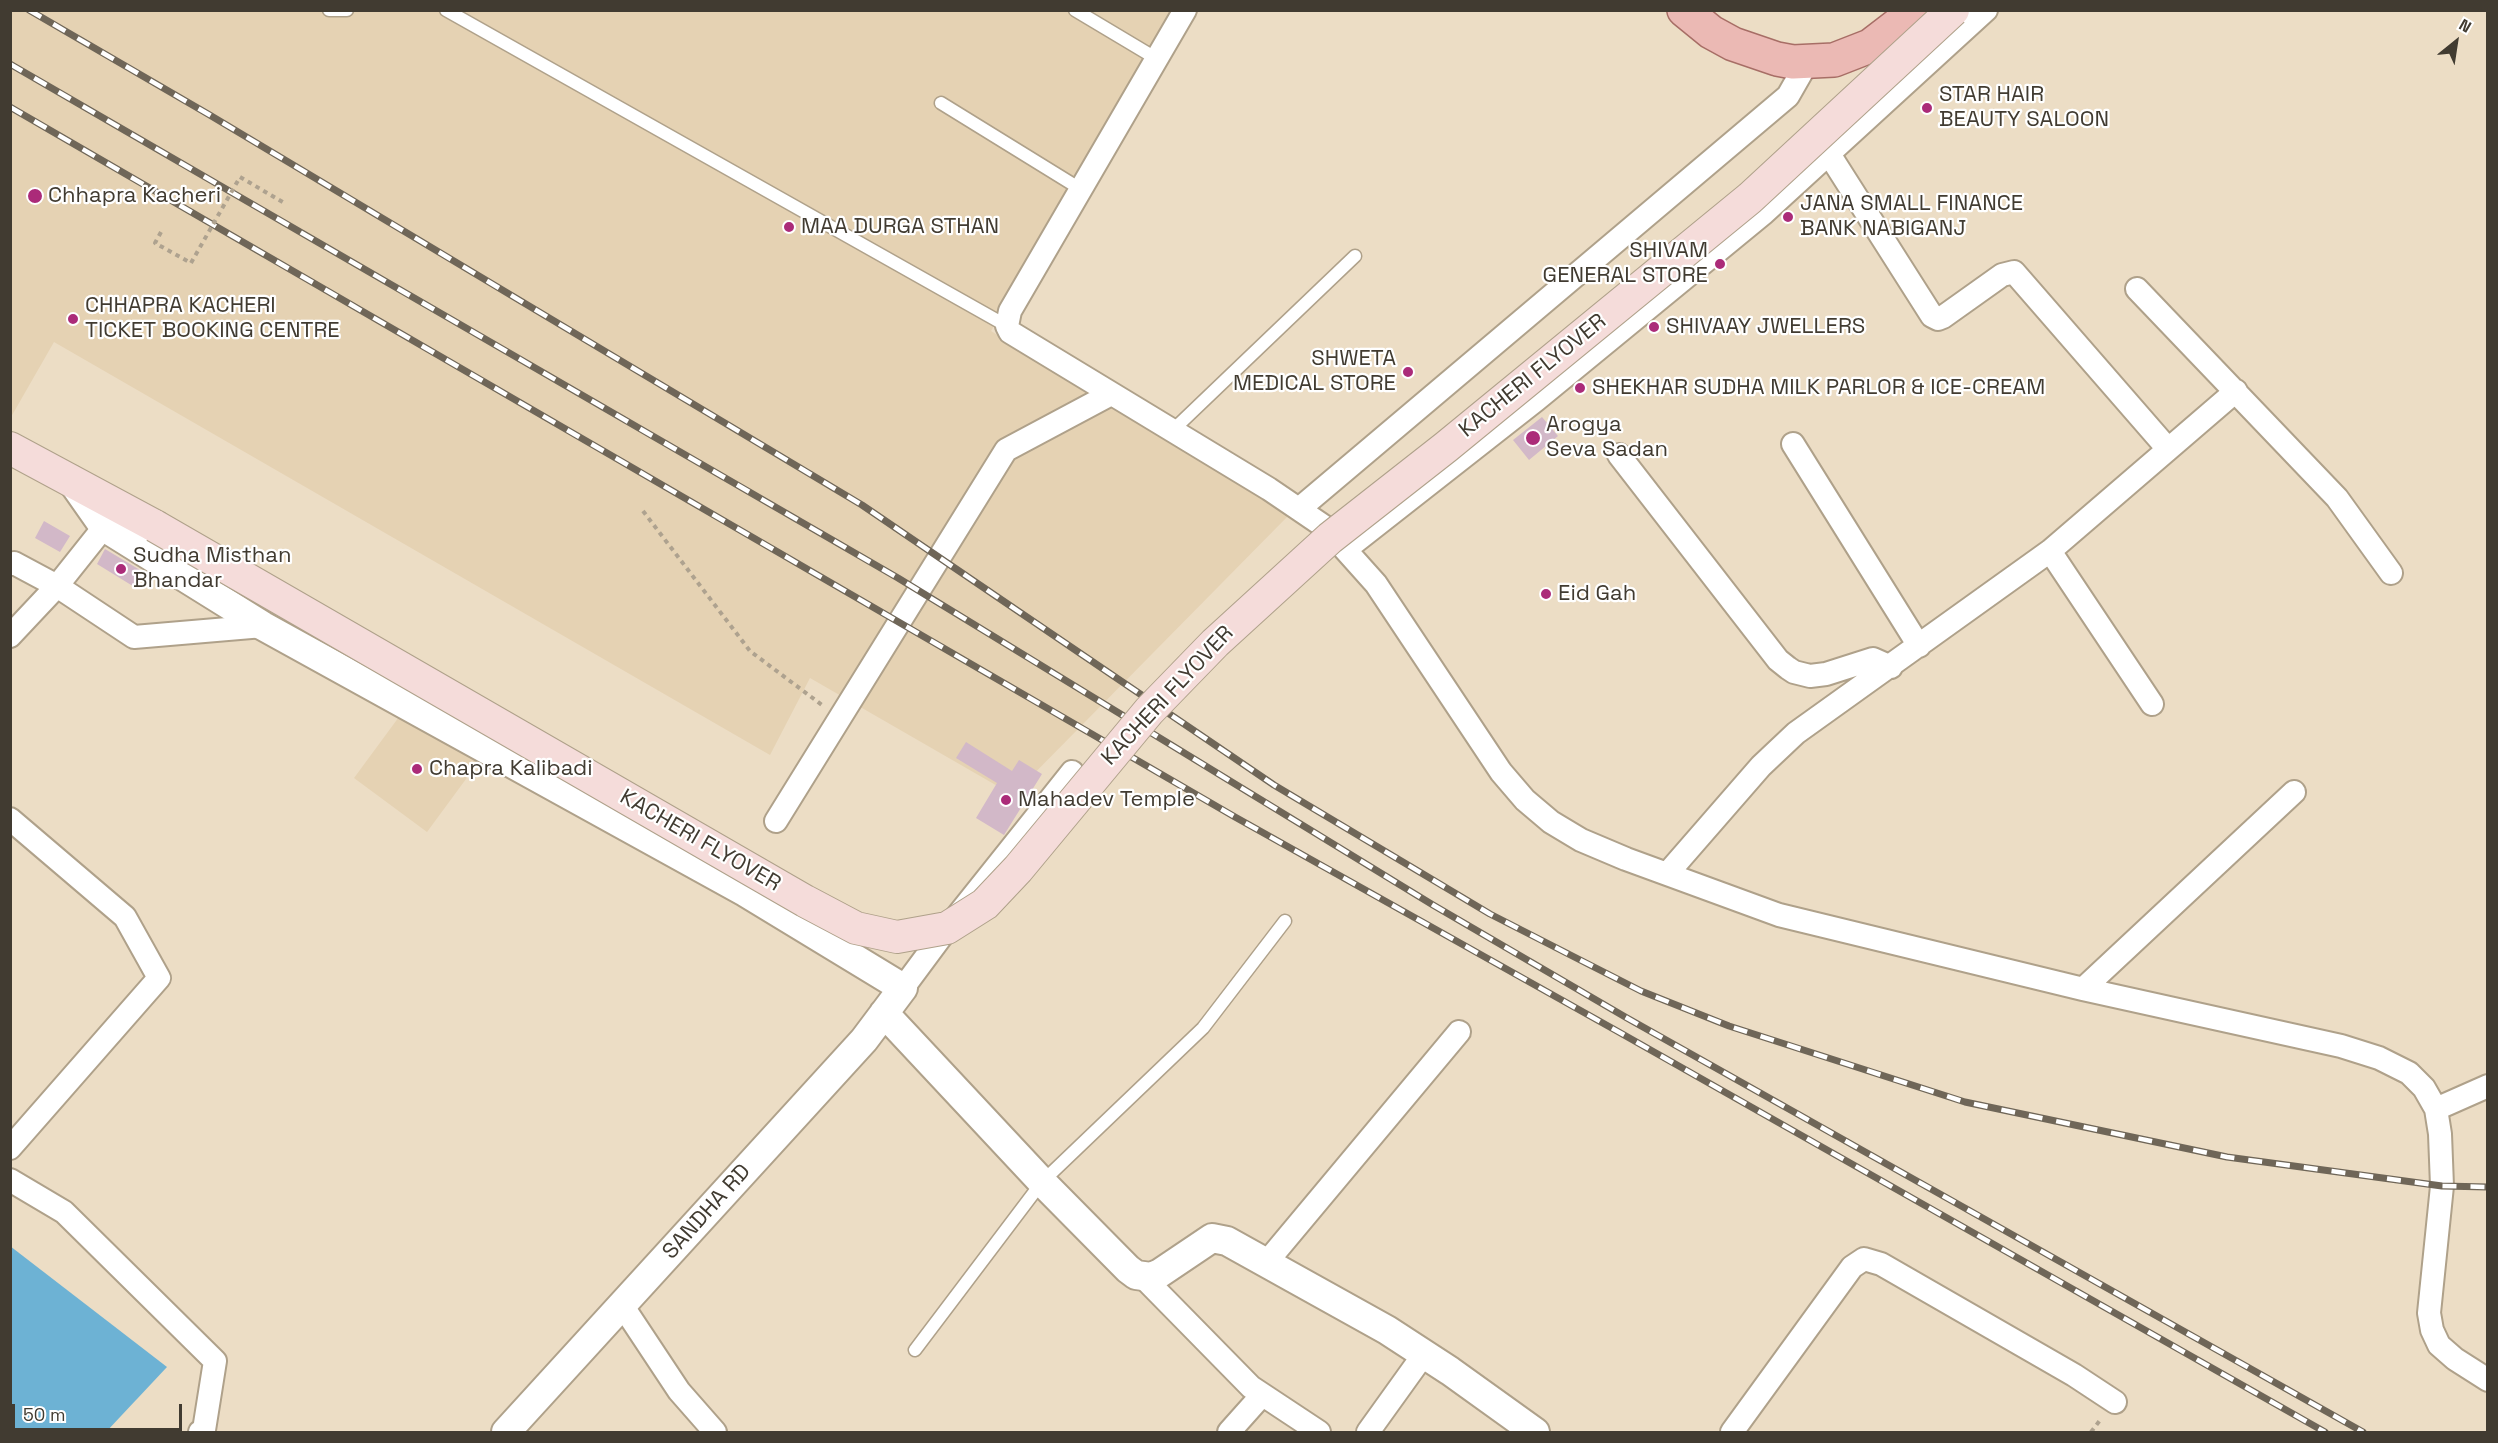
<!DOCTYPE html>
<style>
body{margin:0}
#map{position:relative;width:2498px;height:1443px;overflow:hidden;background:#ecddc5;font-family:"Space Grotesk",sans-serif}
canvas{display:block}
.frame{position:absolute;inset:0;border:12px solid #413b31;pointer-events:none}
.north{position:absolute;left:2426px;top:12px;width:60px;height:60px;-webkit-text-stroke:4px #fff;paint-order:stroke;rotate:30deg;font-size:16px;font-weight:700;line-height:24px;text-align:center;color:#413b31}
.north::after{content:'';display:block;margin:auto;width:21px;height:27px;background:#413b31;clip-path:polygon(50% 0,100% 100%,50% 72%,0 100%)}
.scale{position:absolute;left:12px;top:1404px;width:170px;height:27px;box-sizing:border-box;border:3px solid #413b31;border-top:0;padding-left:8px;font-size:18px;line-height:21px;white-space:nowrap;color:#413b31;-webkit-text-stroke:4px #fff;paint-order:stroke}
</style>
<div id="map">
<canvas width="2498" height="1443"></canvas>
<div class="frame"></div>
<div class="north">N</div>
<div class="scale">50 m</div>
</div>
<script>
const g = document.querySelector('canvas').getContext('2d');
g.lineJoin = 'round';
function fill(path, color) { g.fillStyle = color; g.fill(path, 'evenodd'); }
const toPath = rows => new Path2D(rows.map(r => 'M' + r).join(''));
function strokePath(path, color, width, dash) { g.strokeStyle = color; g.lineWidth = width; g.lineCap = dash ? 'butt' : 'round'; g.setLineDash(dash || []); g.stroke(path); }
function write(font, color, halo, rows, align = 'center') {
  g.font = font + ' "Space Grotesk",sans-serif'; g.lineWidth = 4.5; g.setLineDash([]); g.textBaseline = 'middle'; g.strokeStyle = halo; g.fillStyle = color; for (const [text, x, y, turn = 0] of rows) {
    g.save(); g.translate(x, y); g.rotate((+turn || 0) * Math.PI / 180); g.textAlign = isNaN(turn) ? turn : align; if (halo) g.strokeText(text, 0, 0); g.fillText(text, 0, 0); g.restore();
  }
}
fill(toPath([
 [11,11,1184,11,991,331,1289,515,1013,795,810,678,770,755,54,342,11,417],
 [407,706,480,760,427,832,354,778]
]), '#e5d2b3');
fill(toPath([
 [10,1246,167,1367,106,1432,11,1432]
]), '#6db2d4');
fill(toPath([
 [1542,417,1558,436,1529,460,1513,440],
 [44,521,70,536,60,552,35,538],
 [105,549,145,573,136,588,97,564],
 [966,742,1012,771,1019,760,1042,774,1004,835,976,818,997,783,956,758]
]), '#d2b8c8');
const service = toPath([
 [329,10,347,10],
 [446,10,1007,326],
 [1075,10,1157,59],
 [941,103,1082,190],
 [1172,431,1355,256],
 [915,1350,1042,1182,1203,1028,1285,921]
]);
const minor = toPath([
 [1185,10,1010,311,1007,326,1010,332,1269,489,1325,527,1376,584,1501,772,1525,800,1551,822,1581,840,1626,859,1779,915,2083,989,2341,1046,2379,1058,2409,1073,2424,1088,2436,1109,2440,1134,2442,1186,2429,1313,2432,1330,2439,1345,2455,1359,2488,1380],
 [1829,154,1932,316,1938,319,1943,317,2002,275,2014,272,2168,449],
 [2137,289,2337,498,2391,573],
 [1793,444,1919,646],
 [1619,455,1778,660,1788,668,1794,672,1810,676,1826,674,1873,659,1891,667],
 [1299,509,1788,96,1808,61],
 [1346,549,1536,400,1764,213,1986,10],
 [2050,551,2152,704],
 [10,564,14,563,57,586,134,637,263,626],
 [10,636,57,586,104,527],
 [10,819,125,917,159,978,10,1148],
 [776,821,1006,450,1111,394],
 [1667,874,1761,766,1796,733,2050,551,2236,391],
 [903,988,946,930,1072,772],
 [2083,989,2294,792],
 [2436,1109,2488,1086],
 [10,1180,64,1212,215,1361,204,1430,200,1432],
 [1266,1263,1459,1032],
 [1143,1277,1251,1387,1319,1432],
 [622,1305,679,1391,715,1432],
 [1229,1432,1262,1395],
 [1368,1432,1424,1354],
 [1732,1432,1852,1267,1864,1259,1881,1264,2074,1375,2115,1402]
]);
const tertiary = toPath([
 [71,480,104,527,263,626,745,892,903,988,864,1040,506,1432],
 [884,1013,1042,1182,1128,1269,1136,1275,1151,1277,1160,1273,1212,1238,1227,1241,1387,1330,1450,1371,1535,1432]
]);
const secondary = toPath([
 [10,448,155,526]
]);
const primary = toPath([
 [1684,10,1711,32,1733,44,1777,59,1793,62,1834,60,1870,46,1917,10]
]);
strokePath(service, '#afa18a', 15);
strokePath(minor, '#afa18a', 26);
strokePath(tertiary, '#afa18a', 32);
strokePath(secondary, '#afa18a', 34);
strokePath(primary, '#a76e66', 36);
strokePath(toPath([
 [240,177,286,204],
 [161,232,155,243,191,263],
 [643,511,750,651,822,705],
 [2091,1432,2101,1419]
]), '#aea28f', 4, [4.5, 4.5]);
strokePath(service, '#fff', 12);
strokePath(minor, '#fff', 22);
strokePath(tertiary, '#fff', 28);
strokePath(secondary, '#f5dcda', 32);
strokePath(primary, '#ebb9b4', 33);
const rail = toPath([
 [29,10,208,114,862,505,1274,785,1490,914,1641,991,1729,1026,1965,1102,2227,1157,2442,1186,2488,1187],
 [10,64,898,578,1433,905,1627,1018,2363,1432],
 [10,107,1235,817,1617,1031,2325,1432]
]);
strokePath(rail, '#6f6658', 7);
strokePath(rail, '#fff', 4.5, [14]);
const secondaryBridge = toPath([
 [155,526,805,901,856,928,897,937,947,928,985,904,1018,869,1149,711,1215,643,1330,538,1446,447,1750,198,1953,10]
]);
strokePath(secondaryBridge, '#afa18a', 34, []);
strokePath(toPath([
 [191,263,240,177]
]), '#aea28f', 4, [4.5, 4.5]);
strokePath(secondaryBridge, '#f5dcda', 32);
for (const [x, y, r, color] of [
 [1927,108,6,"#ab2b79"],
 [35,196,8,"#ab2b79"],
 [1788,217,6,"#ab2b79"],
 [789,227,6,"#ab2b79"],
 [1720,264,6,"#ab2b79"],
 [73,319,6,"#ab2b79"],
 [1654,327,6,"#ab2b79"],
 [1408,372,6,"#ab2b79"],
 [1580,388,6,"#ab2b79"],
 [1533,438,8,"#ab2b79"],
 [121,569,6,"#ab2b79"],
 [1546,594,6,"#ab2b79"],
 [417,769,6,"#ab2b79"],
 [1006,800,6,"#ab2b79"]
]) { const dot = new Path2D(); dot.arc(x, y, r, 0, 2 * Math.PI); g.fillStyle = color; g.fill(dot); strokePath(dot, '#fff', 2); }
write('22px', '#413b31', '#fff', [
 ["STAR HAIR",1939,95],
 ["BEAUTY SALOON",1939,120],
 ["Chhapra Kacheri",48,196],
 ["JANA SMALL FINANCE",1800,204],
 ["BANK NABIGANJ",1800,229],
 ["MAA DURGA STHAN",801,227],
 ["SHIVAM",1708,251,"right"],
 ["GENERAL STORE",1708,276,"right"],
 ["CHHAPRA KACHERI",85,306],
 ["TICKET BOOKING CENTRE",85,331],
 ["SHIVAAY JWELLERS",1666,327],
 ["SHWETA",1396,359,"right"],
 ["MEDICAL STORE",1396,384,"right"],
 ["SHEKHAR SUDHA MILK PARLOR & ICE-CREAM",1592,388],
 ["Arogya",1546,425],
 ["Seva Sadan",1546,450],
 ["Sudha Misthan",133,556],
 ["Bhandar",133,581],
 ["Eid Gah",1558,594],
 ["Chapra Kalibadi",429,769],
 ["Mahadev Temple",1018,800]
], 'left');
write('22px', '#413b31', '#fff', [
 ["KACHERI FLYOVER",1533,376,-39],
 ["KACHERI FLYOVER",1168,696,-47],
 ["KACHERI FLYOVER",700,841,30],
 ["SANDHA RD",707,1212,-48]
]);
</script>
